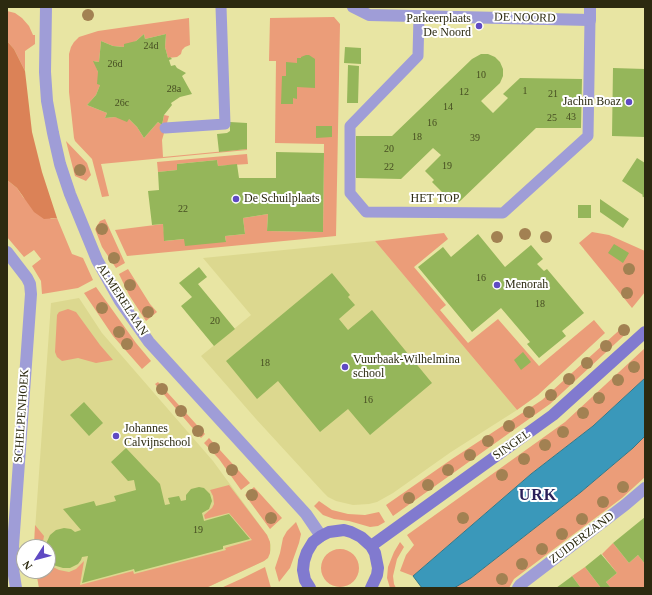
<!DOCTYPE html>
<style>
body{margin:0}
#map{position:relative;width:652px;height:595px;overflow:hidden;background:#e8e5a3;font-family:Georgia,serif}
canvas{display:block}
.frame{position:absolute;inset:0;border:8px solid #2c2a10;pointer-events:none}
.north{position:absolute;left:16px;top:539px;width:40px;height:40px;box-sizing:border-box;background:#fff;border:1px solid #abaa9f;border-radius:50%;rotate:234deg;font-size:11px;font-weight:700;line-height:16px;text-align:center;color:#2c2a10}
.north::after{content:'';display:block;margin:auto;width:14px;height:18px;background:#5f4ac3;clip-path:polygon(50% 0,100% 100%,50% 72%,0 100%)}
</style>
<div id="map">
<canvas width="652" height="595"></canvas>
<div class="frame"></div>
<div class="north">N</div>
</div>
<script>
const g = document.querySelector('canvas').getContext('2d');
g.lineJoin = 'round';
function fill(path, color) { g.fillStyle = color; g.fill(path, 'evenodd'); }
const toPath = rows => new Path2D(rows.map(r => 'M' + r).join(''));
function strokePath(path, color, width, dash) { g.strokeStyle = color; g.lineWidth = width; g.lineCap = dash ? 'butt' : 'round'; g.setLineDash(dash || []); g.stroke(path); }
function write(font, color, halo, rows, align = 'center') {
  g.font = font + ' Georgia,serif'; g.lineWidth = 4; g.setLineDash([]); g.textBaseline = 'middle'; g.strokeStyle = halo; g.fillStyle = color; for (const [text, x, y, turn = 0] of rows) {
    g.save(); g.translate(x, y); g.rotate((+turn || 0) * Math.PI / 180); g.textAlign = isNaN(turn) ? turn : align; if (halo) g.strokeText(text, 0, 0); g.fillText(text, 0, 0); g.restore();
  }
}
fill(toPath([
 [375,241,517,410,451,452,393,493,377,502,369,504,353,505,336,501,328,497,323,492,256,419,201,356,251,315,203,258],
 [79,298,102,333,213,461,267,535,271,545,271,550,269,555,264,561,206,588,39,588,36,571,48,571,48,547,34,547,34,544,51,303]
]), '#dcd88f');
fill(toPath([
 [7,11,15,13,22,18,29,26,33,35,35,35,35,44,25,51,25,71,14,49,7,41],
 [334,17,340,24,336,236,127,256,115,230,163,224,165,241,184,239,226,241,225,236,245,234,243,218,268,214,267,231,323,232,324,144,275,143,276,61,269,61,270,18],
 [189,18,190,45,185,47,182,50,181,54,177,57,168,58,165,47,166,34,145,39,144,34,136,41,124,47,113,46,101,41,99,62,94,61,98,72,100,85,96,95,87,105,107,113,105,118,115,117,129,119,137,127,144,138,158,122,162,125,164,115,169,116,162,140,163,157,247,149,247,150,101,164,109,196,102,197,92,159,75,141,74,138,69,92,69,54,71,47,74,42,79,37,98,31],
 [66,141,87,163,91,175,86,181,75,176],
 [247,154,248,164,218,166,217,160,177,164,177,170,158,172,157,162],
 [7,180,17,188,23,197,51,219,57,218,72,254,83,258,93,280,78,288,42,294,41,281,32,266,41,259,34,250,24,257,7,237],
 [105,219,125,263,116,268,102,247,95,229,100,221],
 [592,232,609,235,645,251,645,292,632,308,579,243],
 [444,233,448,239,414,267,446,305,440,310,468,343,498,319,539,366,594,320,605,333,538,395,517,410,375,241],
 [128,269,150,304,157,312,146,321,129,295,119,274],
 [96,287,136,343,151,361,142,369,113,336,84,293],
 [68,309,76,312,100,345,113,360,96,363,78,358,62,361,57,357,55,352,57,315,59,312],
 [625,325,630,330,550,404,393,516,386,505,452,459,542,400],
 [645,348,645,378,593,426,531,474,413,576,400,571,406,555,414,545,407,535,565,422],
 [158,382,205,434,201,438,155,384],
 [645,436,645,477,622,498,514,579,509,588,454,588,471,578,581,492,633,448],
 [209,438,250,483,241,490,219,459,204,443],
 [229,485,267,535,270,542,270,553,268,558,264,561,206,588,39,588,36,571,48,571,48,563,49,565,59,570,69,572,76,569,84,561,80,585,133,571,134,574,226,550,225,548,252,540,229,513,205,519,204,515,212,508,214,504,213,496,210,490],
 [254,487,282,518,270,529,245,495],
 [319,501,332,510,348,514,365,515,379,512,385,522,378,526,370,527,349,521,334,519,323,515,314,506],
 [296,522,301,534,299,543,290,568,279,582,275,568,280,553,283,538,287,531],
 [35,525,44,536,42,547,34,547],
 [400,542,404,547,397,559,393,576,394,584,396,588,390,588,387,578,388,567,394,552],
 [613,543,629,563,638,555,645,564,645,588,611,588,606,582,617,573,602,554],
 '321 568a19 19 0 1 1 38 0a19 19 0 1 1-38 0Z',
 [265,567,271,588,221,588,243,578],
 [585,567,601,588,581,588,572,576]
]), '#eb9d79');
fill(toPath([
 [7,41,14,49,25,71,32,132,42,172,57,218,44,219,34,212,17,188,7,180]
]), '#db8257');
const water = toPath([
 [645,378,645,436,633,448,581,492,471,578,454,588,422,588,413,576,531,474,593,426,645,378]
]);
fill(water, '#3a98ba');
strokePath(water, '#367787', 1);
fill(toPath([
 [144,34,145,39,166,34,165,47,168,58,170,57,172,59,169,60,171,66,175,65,177,68,186,73,182,76,192,94,180,97,171,103,172,105,164,115,162,125,158,122,144,138,137,127,129,119,127,122,115,117,105,118,107,113,87,105,96,95,100,85,97,84,98,72,93,61,99,62,101,41,113,46,124,47,124,44,136,41],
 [345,47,361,48,361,64,344,63],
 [481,54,488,54,495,57,500,62,503,69,503,76,500,83,481,101,493,113,508,98,503,94,520,78,582,79,581,128,536,128,457,204,448,195,446,196,432,182,434,180,425,171,441,155,433,148,401,179,356,178,356,136,392,136,472,59],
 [306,55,309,55,315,59,315,88,297,87,297,99,293,98,293,104,281,104,282,76,286,76,286,62,297,63,297,58,301,58,301,57],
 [348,65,359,66,358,103,347,103],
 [613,68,645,69,645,137,612,136],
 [230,122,247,123,247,149,219,152,217,134,227,133,230,131],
 [316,126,332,126,332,137,316,138],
 [276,152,324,153,323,232,267,231,268,214,243,218,245,234,225,236,226,242,185,246,184,239,164,241,163,224,152,225,148,191,159,190,158,172,177,170,177,164,217,160,218,166,237,164,239,178,276,178],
 [637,158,645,163,645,198,642,196,643,195,622,181],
 [600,199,629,219,623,228,600,212],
 [578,205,591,205,591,218,578,218],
 [478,234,505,267,531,245,543,259,537,264,544,271,547,269,584,313,562,331,566,336,539,358,527,344,530,342,501,308,472,332,418,267,443,247,451,257],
 [614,244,629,253,623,263,608,253],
 [199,267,207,277,198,284,235,329,214,346,181,306,192,297,179,283],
 [332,273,350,295,348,297,355,305,339,319,348,330,372,310,432,383,370,435,348,409,320,432,278,381,257,399,226,361],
 [523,352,531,362,521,370,514,360],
 [84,402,103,423,89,436,70,415],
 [126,448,160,484,165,505,170,504,168,498,179,496,181,501,186,500,186,495,191,489,199,487,204,488,210,494,212,501,209,509,202,513,204,521,229,514,250,539,223,546,223,549,135,572,134,569,82,583,88,556,82,557,81,560,78,564,70,568,63,568,53,565,48,559,50,558,48,547,45,546,50,535,56,530,64,528,71,529,75,532,81,530,63,509,94,501,96,506,116,501,114,496,136,490,134,480,128,481,111,462],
 [645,517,645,564,638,555,629,563,613,543],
 [601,554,617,573,606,582,611,588,601,588,585,567],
 [572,576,581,588,556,588,571,577]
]), '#95b65a');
strokePath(toPath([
 [419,16,418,56,350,126,350,193,366,212,503,213,588,136,590,20],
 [165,128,225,124,221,7]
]), '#9f9dd7', 11);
strokePath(toPath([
 [46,7,45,72,47,101,53,133,60,164,70,194,97,260,120,301,149,342,306,514,321,536],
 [353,7,369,15,590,20,590,7],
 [7,252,27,278,30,284,31,294,13,546,13,569,16,588],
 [518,588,520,585,625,505,645,488]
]), '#9f9dd7', 12);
strokePath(toPath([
 [371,546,553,415,645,332],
 [310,588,305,580,303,570,304,561,307,552,313,542,321,536,329,532,344,530,351,532,361,537,371,546,375,553,378,568,377,575,371,588]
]), '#817acf', 12);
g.fillStyle = '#a28152';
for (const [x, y] of [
 [88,15],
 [80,170],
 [102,229],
 [525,234],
 [497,237],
 [546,237],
 [114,258],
 [629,269],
 [130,285],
 [627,293],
 [102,308],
 [148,312],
 [624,330],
 [119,332],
 [127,344],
 [606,346],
 [587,363],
 [634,367],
 [569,379],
 [618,380],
 [162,389],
 [551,395],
 [599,398],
 [181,411],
 [529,412],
 [583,413],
 [509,426],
 [198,431],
 [563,432],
 [488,441],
 [545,445],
 [214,448],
 [470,455],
 [524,459],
 [232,470],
 [448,470],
 [502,475],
 [428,485],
 [623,487],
 [252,495],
 [409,498],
 [603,502],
 [271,518],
 [463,518],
 [582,519],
 [562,534],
 [542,549],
 [522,564],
 [502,579]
]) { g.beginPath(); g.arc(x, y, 6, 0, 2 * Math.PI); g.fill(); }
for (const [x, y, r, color] of [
 [479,26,4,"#5f4ac3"],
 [629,102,4,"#5f4ac3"],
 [236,199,4,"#5f4ac3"],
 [497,285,4,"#5f4ac3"],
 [345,367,4,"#5f4ac3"],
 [116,436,4,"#5f4ac3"]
]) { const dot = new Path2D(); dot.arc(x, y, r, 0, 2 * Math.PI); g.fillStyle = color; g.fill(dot); strokePath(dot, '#fff', 1.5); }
write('10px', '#464d22', null, [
 ["24d",151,46],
 ["26d",115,64],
 ["10",481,75],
 ["28a",174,89],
 ["1",525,91],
 ["12",464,92],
 ["21",553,94],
 ["26c",122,103],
 ["14",448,107],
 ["43",571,117],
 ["25",552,118],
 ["16",432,123],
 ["18",417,137],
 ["39",475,138],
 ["20",389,149],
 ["19",447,166],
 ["22",389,167],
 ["22",183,209],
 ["16",481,278],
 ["18",540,304],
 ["20",215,321],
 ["18",265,363],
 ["16",368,400],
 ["19",198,530]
]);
write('12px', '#2c2a10', '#fff', [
 ["DE NOORD",525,18,1],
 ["HET TOP",435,199],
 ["ALMERELAAN",122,300,57],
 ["SCHELPENHOEK",22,416,-86],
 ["SINGEL",512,445,-35],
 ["ZUIDERZAND",582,538,-37]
]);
write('12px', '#2c2a10', '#fff', [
 ["Parkeerplaats",471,19,"right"],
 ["De Noord",471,33,"right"],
 ["Jachin Boaz",621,102,"right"],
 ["De Schuilplaats",244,199],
 ["Menorah",505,285],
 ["Vuurbaak-Wilhelmina",353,360],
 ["school",353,374],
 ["Johannes",124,429],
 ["Calvijnschool",124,443]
], 'left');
g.letterSpacing = '1px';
write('bold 16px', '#29205a', '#fff', [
 ["URK",538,496]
]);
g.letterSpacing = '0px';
</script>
